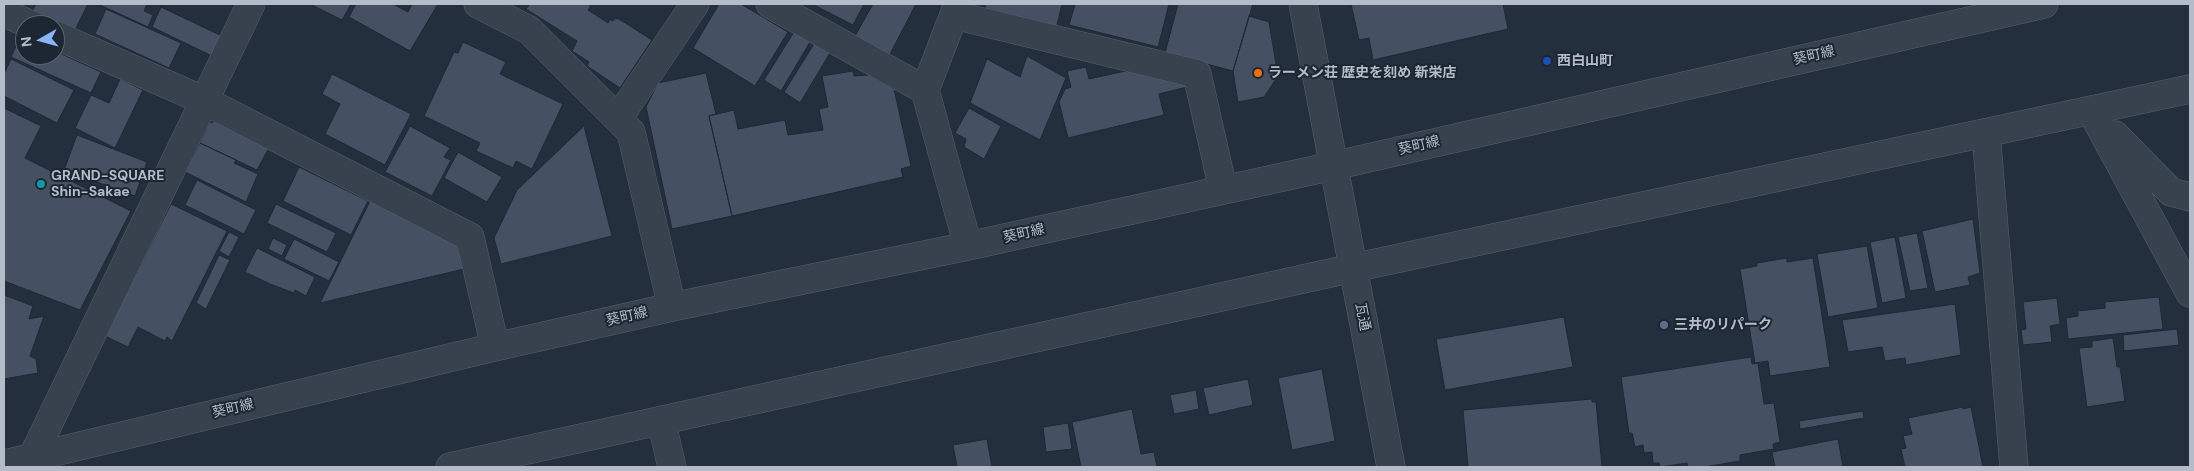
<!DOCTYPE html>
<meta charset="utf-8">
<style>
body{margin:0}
#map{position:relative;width:2194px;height:471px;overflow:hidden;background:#242f3e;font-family:"DM Sans",sans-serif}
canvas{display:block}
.frame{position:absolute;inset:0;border:5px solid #b4bcc9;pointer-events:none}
.north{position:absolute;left:15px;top:15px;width:50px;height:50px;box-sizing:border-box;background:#1d2633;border:1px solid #59626f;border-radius:50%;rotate:263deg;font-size:14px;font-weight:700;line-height:20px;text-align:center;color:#b4bcc9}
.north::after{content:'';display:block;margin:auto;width:18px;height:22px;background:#8ab4f8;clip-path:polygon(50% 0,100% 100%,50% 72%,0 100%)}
</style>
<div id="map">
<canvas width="2194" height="471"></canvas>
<div class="frame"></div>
<div class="north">N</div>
</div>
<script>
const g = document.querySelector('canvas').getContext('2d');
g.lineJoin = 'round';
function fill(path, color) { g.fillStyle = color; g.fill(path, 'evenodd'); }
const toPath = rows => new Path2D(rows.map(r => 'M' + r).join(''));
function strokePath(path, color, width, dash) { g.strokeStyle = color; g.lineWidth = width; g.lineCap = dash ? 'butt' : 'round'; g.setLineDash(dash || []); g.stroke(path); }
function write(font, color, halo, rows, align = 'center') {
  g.font = font + ' "DM Sans","Noto Sans JP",sans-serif'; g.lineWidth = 4; g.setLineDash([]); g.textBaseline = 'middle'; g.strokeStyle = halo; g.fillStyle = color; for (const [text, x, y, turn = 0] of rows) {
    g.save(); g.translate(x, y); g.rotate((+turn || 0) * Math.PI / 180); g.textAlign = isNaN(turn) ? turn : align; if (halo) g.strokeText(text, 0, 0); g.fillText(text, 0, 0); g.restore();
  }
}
const building = toPath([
 [36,4,88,4,74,32,32,12,36,4],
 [98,4,147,4,144,11,153,15,148,27,98,4],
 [310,4,351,4,342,20,310,4],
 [356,4,393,4,408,12,412,4,438,4,410,51,349,17,356,4],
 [530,4,587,4,591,6,588,10,608,23,610,19,613,21,615,18,619,19,652,40,620,88,587,66,589,62,572,51,577,41,526,9,530,4],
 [719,4,741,4,788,32,755,86,693,48,719,4],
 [812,4,864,4,853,25,812,4],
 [873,4,916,4,889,56,855,36,873,4],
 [986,4,1062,4,1056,29,984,10,986,4],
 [1075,4,1169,4,1158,47,1069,25,1075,4],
 [1178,4,1253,4,1233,71,1165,53,1178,4],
 [1351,4,1503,4,1508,29,1373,60,1369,38,1359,40,1351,4],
 [161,7,222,36,212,56,152,27,161,7],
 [106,9,181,43,169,68,95,34,106,9],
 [1249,16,1269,22,1278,76,1264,97,1238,102,1233,71,1249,16],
 [794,32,810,42,781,91,764,80,794,32],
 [21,35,25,37,25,55,55,55,55,51,101,72,91,93,11,57,21,35],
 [463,42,506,62,500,74,563,104,532,169,516,161,513,168,476,151,480,143,424,116,454,52,458,53,463,42],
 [814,44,830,53,800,103,784,92,814,44],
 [1027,56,1066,78,1040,140,970,103,987,59,1020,77,1027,56],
 [11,59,74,90,57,123,4,96,4,74,11,59],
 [1086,67,1089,79,1130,70,1184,83,1187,87,1159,94,1164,115,1068,138,1059,102,1065,89,1071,87,1067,71,1086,67],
 [853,71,854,76,869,75,894,89,911,166,901,169,903,177,732,216,709,116,734,110,738,129,785,120,788,135,823,130,819,109,828,107,822,76,853,71],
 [706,73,716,114,709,116,732,216,672,229,646,107,658,83,706,73],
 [332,74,411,114,385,165,325,134,340,104,322,94,332,74],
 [120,79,143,90,115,148,75,128,91,95,109,103,120,79],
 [4,108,41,126,25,158,131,211,80,310,4,281,4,108],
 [969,108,1001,126,984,159,964,147,966,139,955,133,969,108],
 [224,119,271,144,257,170,200,143,209,123,224,119],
 [410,126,450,148,444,157,451,160,432,196,385,172,410,126],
 [584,126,612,236,501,264,494,238,517,190,584,126],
 [77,135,147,162,135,196,64,170,77,135],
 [200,143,236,160,234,163,258,174,246,202,185,172,200,143],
 [458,152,502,177,487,202,444,178,458,152],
 [299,167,368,201,351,235,283,201,299,167],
 [197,180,256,210,244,234,185,205,197,180],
 [372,197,456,241,464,269,320,303,372,197],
 [171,204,227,231,172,341,167,337,165,341,138,327,128,347,105,336,171,204],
 [276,204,336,233,327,252,267,223,276,204],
 [1973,219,1980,273,1968,277,1970,285,1935,292,1922,231,1973,219],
 [229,232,239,237,229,257,219,251,229,232],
 [1917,233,1928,288,1910,291,1898,237,1917,233],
 [1895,237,1906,298,1882,303,1870,242,1895,237],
 [273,238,287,245,282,256,268,249,273,238],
 [294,239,339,262,329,281,284,259,294,239],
 [1867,246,1878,308,1828,317,1817,254,1867,246],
 [257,248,315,277,306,296,295,290,294,293,270,284,245,272,257,248],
 [219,255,230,260,206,309,196,303,219,255],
 [1787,258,1787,262,1813,258,1830,367,1770,376,1768,361,1755,363,1740,269,1757,266,1757,263,1787,258],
 [4,295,33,306,29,319,44,316,30,356,36,359,38,373,4,379,4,295],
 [2159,297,2163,329,2068,339,2066,318,2078,316,2078,311,2105,308,2105,302,2159,297],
 [2057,298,2060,324,2050,326,2052,342,2023,345,2021,330,2026,329,2023,302,2057,298],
 [1955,304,1961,355,1906,365,1905,358,1885,361,1882,347,1848,352,1842,320,1955,304],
 [1564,317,1573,367,1445,390,1436,339,1564,317],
 [2177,329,2179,345,2124,351,2123,335,2177,329],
 [2113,338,2117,367,2120,367,2125,401,2087,407,2079,348,2092,347,2092,341,2113,338],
 [1751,357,1752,364,1758,363,1764,404,1774,403,1780,442,1773,444,1774,449,1740,455,1740,461,1704,467,1688,467,1687,463,1660,467,1659,463,1653,463,1652,452,1644,453,1643,445,1635,447,1632,433,1629,433,1621,377,1751,357],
 [1322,369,1335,441,1292,450,1278,378,1322,369],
 [1248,379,1253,405,1209,415,1203,388,1248,379],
 [1196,390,1199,409,1174,414,1170,395,1196,390],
 [1592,399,1592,402,1596,402,1602,467,1468,467,1463,410,1592,399],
 [1963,407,1963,409,1971,407,1983,467,1905,467,1901,449,1906,448,1903,436,1912,434,1908,418,1963,407],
 [1132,409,1141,454,1154,452,1157,467,1081,467,1072,422,1132,409],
 [1863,411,1864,418,1800,429,1799,421,1863,411],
 [1068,423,1072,449,1046,452,1043,427,1068,423],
 [987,439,992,467,957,467,953,445,987,439],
 [1838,439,1843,467,1775,467,1772,452,1838,439]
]);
fill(building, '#455162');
strokePath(building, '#1f2835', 1);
const minor = toPath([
 [478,4,529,30,631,132,672,307],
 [770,4,925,90,968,246],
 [1303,4,1391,467],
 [4,13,32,25],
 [954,15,1197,74,1223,189],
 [55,35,205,101,470,237,495,347],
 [925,90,958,4],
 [2091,110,2190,293],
 [619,117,695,4],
 [1986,133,2014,467],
 [2115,135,2171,192,2190,197],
 [661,420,672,467],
 [32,458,251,4],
 [4,464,495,347,672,307,968,246,1333,166,2044,4],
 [450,467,1353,268,2190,89]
]);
strokePath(minor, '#565f6c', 29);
strokePath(minor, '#38414e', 28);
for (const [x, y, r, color] of [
 [1547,61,5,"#1a4fb4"],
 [1258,73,5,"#e8710a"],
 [41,184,5,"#0f9aa8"],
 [1664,325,5,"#5c6f8a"]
]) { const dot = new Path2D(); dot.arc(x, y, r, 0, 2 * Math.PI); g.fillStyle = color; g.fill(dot); strokePath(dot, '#1d2633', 2); }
write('14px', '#b4bcc9', '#1d2633', [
 ["葵町線",1814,56,-13],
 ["葵町線",1419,146,-13],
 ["葵町線",1024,234,-13],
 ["葵町線",627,317,-13],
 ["瓦通",1362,317,79],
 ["葵町線",233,409,-13]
]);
write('bold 14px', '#b4bcc9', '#1d2633', [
 ["西白山町",1557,61],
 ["ラーメン荘 歴史を刻め 新栄店",1268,73],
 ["GRAND-SQUARE",51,176],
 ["Shin-Sakae",51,192],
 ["三井のリパーク",1674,325]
], 'left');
</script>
